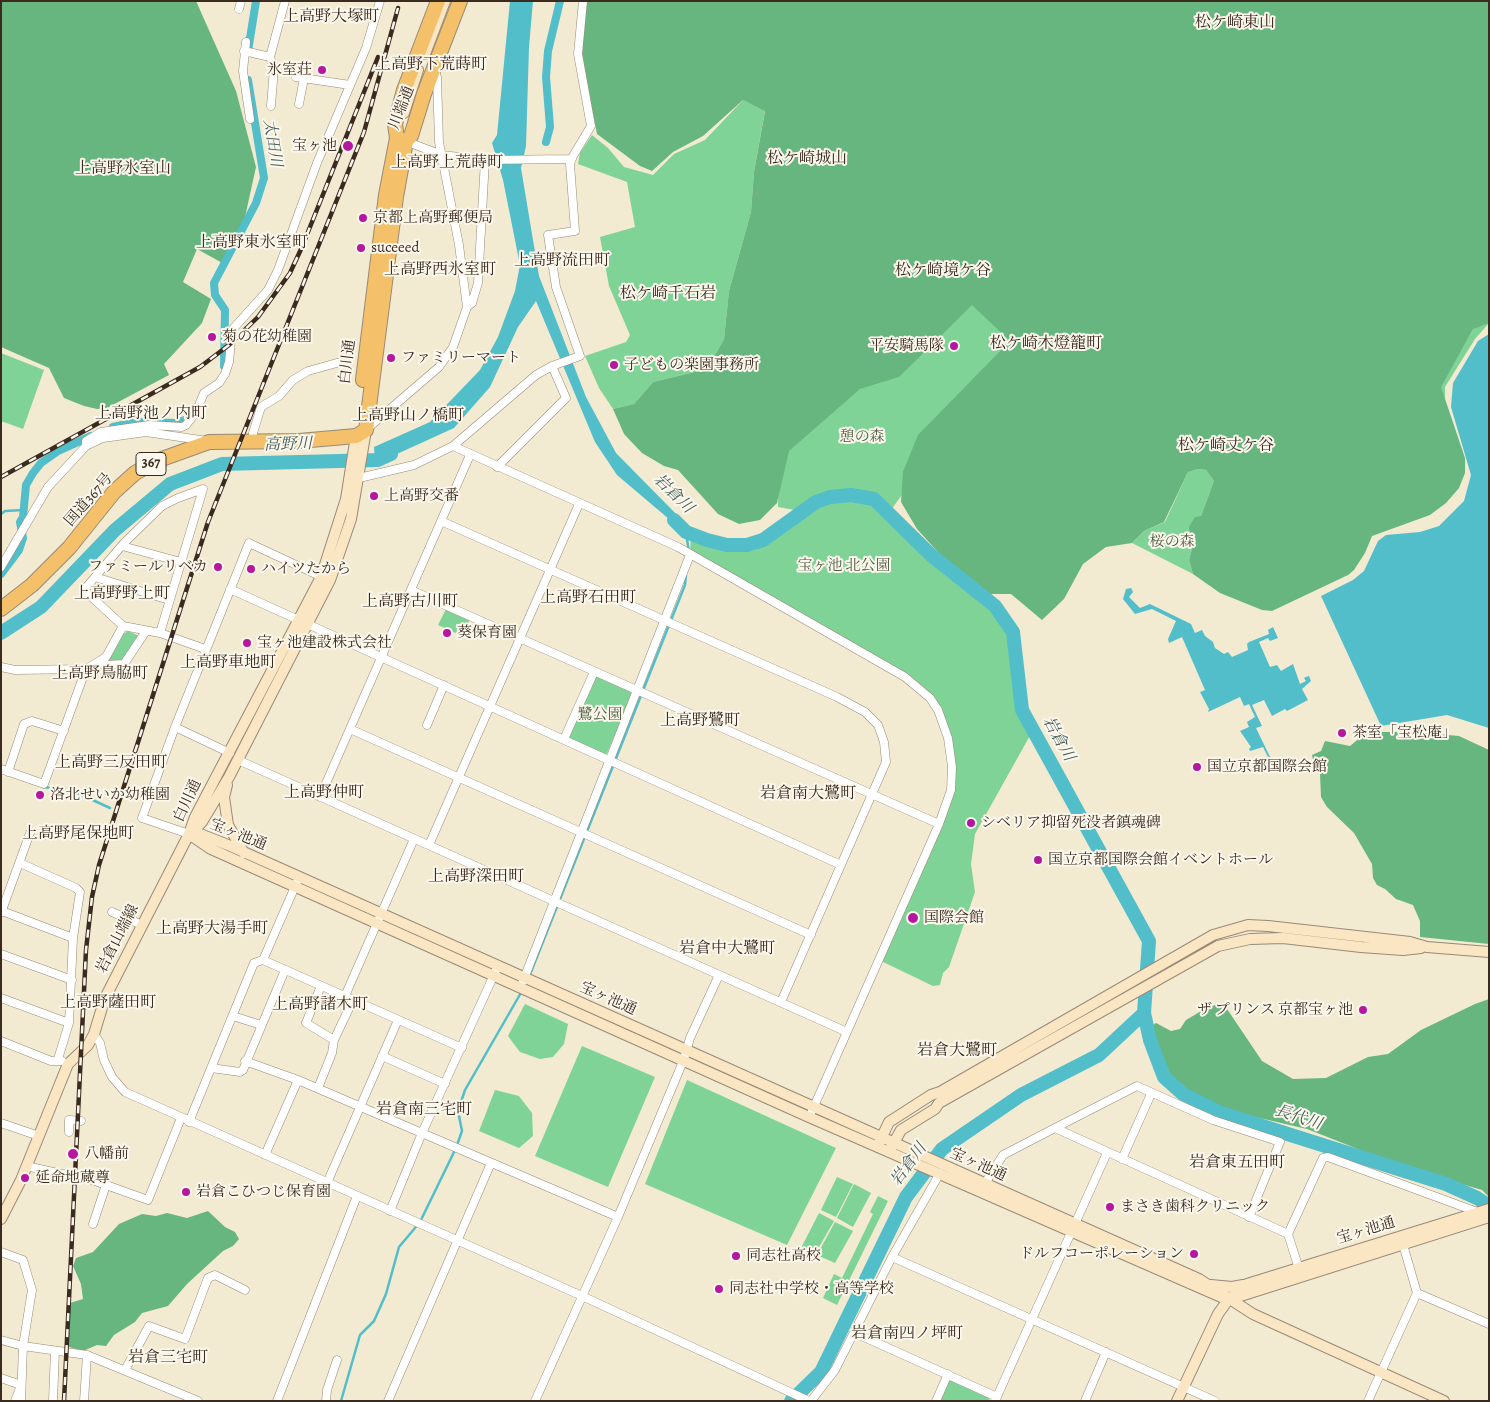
<!DOCTYPE html>
<meta charset="utf-8">
<style>
body{margin:0}
#map{position:relative;width:1490px;height:1402px;overflow:hidden;background:#f3ead2;font-family:Alegreya,serif}
canvas{display:block}
.frame{position:absolute;inset:0;border:2px solid #3b2a1e;pointer-events:none}
</style>
<div id="map">
<canvas width="1490" height="1402"></canvas>
<div class="frame"></div>
</div>
<script>
const g = document.querySelector('canvas').getContext('2d');
g.lineJoin = 'round';
function fill(path, color) { g.fillStyle = color; g.fill(path, 'evenodd'); }
const toPath = rows => new Path2D(rows.map(r => 'M' + r).join(''));
function strokePath(path, color, width, dash) { g.strokeStyle = color; g.lineWidth = width; g.lineCap = dash ? 'butt' : 'round'; g.setLineDash(dash || []); g.stroke(path); }
function write(font, color, halo, rows, align = 'center') {
  g.font = font + ' Alegreya,"Noto Serif JP",serif'; g.lineWidth = 4; g.setLineDash([]); g.textBaseline = 'middle'; g.strokeStyle = halo; g.fillStyle = color; for (const [text, x, y, turn = 0] of rows) {
    g.save(); g.translate(x, y); g.rotate((+turn || 0) * Math.PI / 180); g.textAlign = isNaN(turn) ? turn : align; if (halo) g.strokeText(text, 0, 0); g.fillText(text, 0, 0); g.restore();
  }
}
fill(toPath([
 [743,100,765,110,754,172,751,212,729,291,724,339,707,369,653,382,634,404,613,409,599,388,585,356,626,342,630,335,609,286,600,237,635,227,627,182,578,164,580,153,592,135,608,148,624,167,653,175,674,154,705,140],
 [969,299,1014,327,1010,345,891,510,872,494,851,490,823,495,795,510,778,507,779,457,793,425],
 [1479,319,1489,323,1475,339,1445,387,1445,399,1439,387],
 [1,353,44,370,23,429,1,421],
 [1198,469,1206,470,1214,481,1201,516,1189,560,1193,574,1132,543,1144,531,1165,522,1188,472],
 [838,498,872,500,943,572,951,574,990,605,1007,627,1020,709,1032,732,975,834,971,864,975,892,949,967,943,973,940,985,933,986,879,960,951,790,945,724,918,687,690,555,691,536,705,544,743,551,755,550,772,540,789,523,812,506,820,502],
 [446,609,470,619,462,636,438,625],
 [128,631,139,636,123,661,110,662,108,660,122,635],
 [599,676,630,690,632,696,607,753,604,755,569,739,568,735,594,677],
 [525,1004,568,1024,564,1044,553,1057,540,1059,520,1052,508,1036],
 [582,1046,655,1077,608,1187,535,1156],
 [687,1080,836,1148,787,1245,645,1184],
 [495,1090,519,1096,532,1113,533,1136,519,1148,479,1131],
 [837,1177,853,1184,836,1217,821,1210],
 [854,1184,871,1193,853,1227,837,1218],
 [878,1196,888,1201,837,1305,823,1298,834,1274,842,1278,873,1214,870,1212],
 [819,1213,834,1221,815,1254,801,1248],
 [835,1222,853,1231,835,1263,817,1255],
 [951,1379,988,1397,990,1401,939,1401,948,1381]
]), '#7fd396');
fill(toPath([
 [1,1,196,1,236,91,256,167,245,217,226,265,197,249,183,282,211,299,202,323,164,364,169,375,107,408,97,409,84,406,64,398,49,368,1,347],
 [586,1,1489,1,1489,323,1473,329,1441,387,1465,458,1465,473,1459,488,1446,503,1430,515,1372,536,1365,553,1354,570,1348,575,1272,611,1262,610,1220,593,1193,574,1189,560,1193,545,1189,527,1195,517,1201,516,1214,481,1206,470,1198,469,1188,472,1164,522,1144,531,1132,543,1106,547,1083,564,1064,599,1042,620,1011,594,989,594,957,573,917,529,901,502,903,472,918,435,1010,341,972,305,899,377,860,389,789,451,777,503,760,520,739,524,718,514,678,470,664,466,642,453,624,434,613,409,634,404,653,382,707,369,724,339,729,291,751,212,754,172,765,111,743,100,703,136,673,152,652,171,640,166,597,134,581,52],
 [1367,732,1416,732,1459,736,1489,750,1489,944,1420,937,1420,921,1413,905,1396,899,1385,889,1377,885,1373,878,1372,864,1354,833,1327,807,1321,797,1320,774,1315,769,1312,755,1321,751,1325,741,1350,746],
 [1489,999,1489,1197,1482,1190,1401,1166,1307,1129,1221,1109,1206,1103,1190,1095,1173,1081,1150,1027,1156,1023,1171,1031,1180,1029,1186,1020,1208,1007,1223,1003,1262,1061,1293,1079,1326,1078,1368,1057,1388,1054,1421,1030,1475,1004],
 [208,1211,225,1227,235,1232,239,1239,233,1246,223,1251,187,1284,168,1306,142,1313,135,1322,114,1335,106,1346,97,1345,83,1351,69,1347,67,1329,70,1314,68,1307,70,1303,83,1299,81,1284,73,1266,76,1258,93,1252,119,1224,142,1214,156,1216,167,1213,187,1218]
]), '#67b57f');
fill(toPath([
 [510,1,533,1,529,47,526,146,521,168,539,276,586,397,616,453,685,523,689,536,617,475,595,442,536,301,518,327,490,387,454,428,375,464,374,447,430,422,480,370,498,337,515,291,520,265,503,180,492,143,497,135],
 [1489,334,1489,728,1447,715,1381,726,1321,596,1353,580,1364,571,1378,541,1386,535,1420,532,1439,526,1464,501,1471,475,1451,407,1453,383,1478,341],
 [1131,588,1133,592,1129,597,1140,608,1150,604,1191,624,1195,633,1202,630,1205,636,1213,642,1215,648,1224,654,1228,652,1232,657,1248,650,1247,644,1249,642,1269,634,1268,630,1273,627,1278,638,1270,641,1268,638,1259,642,1270,667,1277,665,1281,671,1293,664,1300,684,1306,681,1304,678,1306,677,1309,676,1311,681,1302,689,1308,700,1287,711,1285,709,1272,716,1264,700,1252,705,1262,726,1256,728,1272,761,1278,759,1282,768,1273,773,1271,769,1273,767,1263,747,1250,751,1249,749,1251,747,1240,731,1249,727,1247,722,1255,717,1249,704,1244,706,1240,697,1208,712,1209,709,1200,692,1205,690,1182,637,1169,643,1168,639,1176,621,1152,609,1135,614,1123,599,1126,589]
]), '#51beca');
strokePath(toPath([
 [1,514,5,511,23,510],
 [686,533,689,552],
 [43,787,73,791,110,808],
 [529,977,685,585,686,575],
 [341,1401,360,1335,374,1321,386,1294,399,1247,420,1222,456,1148,462,1131,458,1111,465,1090,522,991]
]), '#51beca', 2.5);
strokePath(toPath([
 [248,51,256,1],
 [546,142,550,127,546,77,548,51,560,1],
 [224,366,225,310,215,295,214,283,256,203,264,178,248,80],
 [113,427,136,422,178,423,187,419,192,412],
 [1,574,19,550,23,538,20,522,23,517,26,485,33,473,41,463,58,451,91,436]
]), '#51beca', 8);
strokePath(toPath([
 [674,520,686,532,707,540,727,545,747,545,763,540,816,502,830,497,851,495,874,499,931,555,995,606,1013,632,1022,710,1149,941,1144,1013,1150,1040,1164,1077,1183,1094,1221,1113,1446,1184,1477,1198,1489,1206],
 [1,633,41,607,115,530,170,484,222,464,378,460,391,454],
 [791,1401,821,1372,906,1197,942,1149,1021,1095,1099,1055,1144,1013]
]), '#51beca', 14);
const street = toPath([
 [239,9,241,1],
 [246,42,243,71,250,119],
 [244,51,270,57,285,1],
 [270,57,274,68,271,106],
 [296,77,350,85],
 [299,104,304,78],
 [405,141,442,155,485,160,478,283,472,303,467,307],
 [485,160,571,159],
 [368,428,439,367,453,347,467,307,459,245,439,142,437,77,435,70],
 [253,441,253,433,261,407,279,396,293,380,308,371,344,361],
 [86,446,86,441,101,432,149,425,182,427,186,425,196,412,204,393,219,383,225,374,229,362,232,330,268,290,278,270,317,163,366,48,380,1],
 [453,446,678,547,905,677,930,698,938,710,948,738,952,767,951,790,939,824,812,1111],
 [497,467,566,398,552,366],
 [359,478,414,465,453,446,536,375,552,366,580,356,556,287,548,235,575,231,570,164,573,156,591,126,578,54,583,1],
 [441,521,837,697,865,712,878,725,884,742,886,762,781,1002],
 [122,546,181,562],
 [1,567,48,487,86,446,103,438,146,432,207,441],
 [95,577,169,600],
 [230,589,841,865],
 [411,590,939,824],
 [160,633,203,489,178,498,162,506,124,543,84,590,123,626,160,633,205,649],
 [98,663,106,665,124,664,146,631],
 [1,667,15,670,86,669,106,657,123,626],
 [427,725,444,685],
 [175,727,230,753],
 [350,729,811,935],
 [564,739,594,672],
 [238,760,847,1032],
 [1,769,44,784,86,669],
 [8,772,24,724,32,721,64,731],
 [320,797,470,455],
 [189,834,142,818,175,727,249,543,324,578],
 [429,845,579,504],
 [20,863,76,888,80,892,73,938,69,1023,58,1059],
 [2,911,73,938],
 [112,912,142,925],
 [1,913,30,833],
 [1,954,72,980],
 [263,960,297,882],
 [523,981,690,555],
 [321,986,306,1023,334,1040],
 [345,996,414,839],
 [1,998,69,1023],
 [233,1016,261,1025],
 [94,1034,100,1043,104,1060,112,1077,125,1092,582,1296,809,1401],
 [1,1041,51,1061,62,1061],
 [382,1056,445,1084],
 [245,1061,298,1080,618,1217],
 [211,1068,240,1072,243,1070,285,970],
 [318,1088,332,1053,334,1040,353,1000],
 [189,1122,254,963,263,960,462,1048],
 [1,1123,39,1136],
 [1055,1128,1137,1086,1213,1120,1280,1142,1249,1217],
 [69,1132,69,1120,81,1121],
 [265,1155,298,1080],
 [1122,1159,1151,1094],
 [26,1166,62,1174,81,1176,148,1200,181,1118],
 [327,1183,398,1020],
 [982,1188,1003,1155,1055,1128,1288,1234,1300,1272],
 [390,1211,422,1133,498,966],
 [93,1224,106,1185],
 [1288,1234,1323,1158,1328,1157,1480,1213],
 [1,1252,23,1260,32,1290,23,1346,21,1401],
 [892,1257,1215,1401],
 [1417,1293,1489,1324],
 [855,1333,997,1397],
 [1,1340,23,1346,87,1355,198,1401],
 [125,1370,149,1326,185,1339,208,1278,215,1275,245,1290],
 [1,1378,21,1385,15,1401],
 [53,1401,55,1351],
 [84,1401,87,1355],
 [277,1401,357,1196],
 [326,1401,327,1390,337,1360],
 [388,1401,491,1163],
 [535,1401,618,1217,684,1059,690,1038,719,975],
 [811,1401,835,1370,892,1257,940,1173],
 [936,1401,948,1374],
 [995,1401,1107,1153],
 [1085,1401,1106,1352],
 [1368,1401,1417,1293,1402,1241]
]);
const secondary = toPath([
 [425,54,445,1],
 [404,113,418,70],
 [227,785,224,797,228,825,244,853],
 [192,832,202,822,229,777,330,580,351,519,366,430],
 [189,834,211,849,809,1117,1228,1300,1489,1217],
 [191,834,200,834,228,845,1199,1279,1253,1314,1444,1401],
 [879,1143,889,1122,931,1095,940,1092,1213,935,1248,925,1268,926,1410,942,1427,947,1489,952],
 [891,1148,901,1130,935,1109,939,1103,1218,946,1250,939,1283,938,1361,947,1403,950,1421,948],
 [1,1219,21,1180,68,1064,88,1045,94,1034,105,998,189,834,195,817,321,577,346,499,356,436],
 [1211,1285,1232,1287,1243,1285],
 [1177,1401,1218,1314,1228,1300,1247,1284,1489,1209]
]);
const highway = toPath([
 [363,380,386,195,397,138,395,124,404,90,438,1],
 [1,609,32,585,69,548,114,492,135,473,159,460,209,442,299,441,356,436,366,430,396,197,406,141,411,136,424,94,460,1]
]);
strokePath(street, '#978a78', 9);
strokePath(secondary, '#978a78', 12);
strokePath(highway, '#978a78', 16);
strokePath(street, '#fff', 8);
strokePath(secondary, '#fbe6c3', 10);
strokePath(highway, '#f4c16a', 14);
const rail = toPath([
 [1,477,200,367,229,345,258,317,290,273,302,247,378,57],
 [64,1401,86,950,92,897,99,865,208,522,364,132,398,8]
]);
strokePath(rail, '#3b2a1e', 4.5);
strokePath(rail, '#fbf7ec', 2.5, [8]);
for (const [x, y, r, color] of [
 [322,70,5,"#b5179e"],
 [348,146,6,"#b5179e"],
 [363,218,5,"#b5179e"],
 [361,248,5,"#b5179e"],
 [212,337,5,"#b5179e"],
 [954,346,5,"#b5179e"],
 [391,358,5,"#b5179e"],
 [614,365,5,"#b5179e"],
 [374,496,5,"#b5179e"],
 [218,567,5,"#b5179e"],
 [251,569,5,"#b5179e"],
 [447,633,5,"#b5179e"],
 [247,643,5,"#b5179e"],
 [1342,733,5,"#b5179e"],
 [1197,767,5,"#b5179e"],
 [40,795,5,"#b5179e"],
 [971,823,5,"#b5179e"],
 [1038,860,5,"#b5179e"],
 [913,918,6,"#b5179e"],
 [1363,1010,5,"#b5179e"],
 [73,1154,6,"#b5179e"],
 [25,1178,5,"#b5179e"],
 [186,1192,5,"#b5179e"],
 [1110,1207,5,"#b5179e"],
 [1194,1254,5,"#b5179e"],
 [736,1256,5,"#b5179e"],
 [719,1289,5,"#b5179e"]
]) { const dot = new Path2D(); dot.arc(x, y, r, 0, 2 * Math.PI); g.fillStyle = color; g.fill(dot); strokePath(dot, '#fbf7ec', 2); }
for (const [x, y, w] of [
 [151,464,30]
]) { const box = new Path2D(); box.roundRect(x - w / 2, y - 11.5, w, 23, 4); g.fillStyle = '#fbf7ec'; g.fill(box); strokePath(box, '#3b2a1e', 1); }
write('bold 14px', '#3b2a1e', null, [
 ["367",151,464]
]);
write('15px', '#3b2a1e', '#fbf7ec', [
 ["氷室荘",312,70,"right"],
 ["宝ヶ池",337,146,"right"],
 ["京都上高野郵便局",373,218],
 ["suceeed",371,248],
 ["菊の花幼稚園",222,337],
 ["平安騎馬隊",944,346,"right"],
 ["ファミリーマート",401,358],
 ["子どもの楽園事務所",624,365],
 ["上高野交番",384,496],
 ["ファミールリベカ",208,567,"right"],
 ["ハイツたから",261,569],
 ["葵保育園",457,633],
 ["宝ヶ池建設株式会社",257,643],
 ["茶室「宝松庵」",1352,733],
 ["国立京都国際会館",1207,767],
 ["洛北せいか幼稚園",50,795],
 ["シベリア抑留死没者鎮魂碑",981,823],
 ["国立京都国際会館イベントホール",1048,860],
 ["国際会館",924,918],
 ["ザ プリンス 京都宝ヶ池",1353,1010,"right"],
 ["八幡前",84,1154],
 ["延命地蔵尊",35,1178],
 ["岩倉こひつじ保育園",196,1192],
 ["まさき歯科クリニック",1120,1207],
 ["ドルフコーポレーション",1184,1254,"right"],
 ["同志社高校",746,1256],
 ["同志社中学校・高等学校",729,1289]
], 'left');
write('15px', '#3b2a1e', '#fbf7ec', [
 ["川端通",402,108,-69],
 ["白川通",348,362,-83],
 ["国道367号",89,500,-49],
 ["白川通",188,801,-65],
 ["宝ヶ池通",238,835,22],
 ["岩倉山端線",118,939,-63],
 ["宝ヶ池通",608,999,24],
 ["宝ヶ池通",978,1165,24],
 ["宝ヶ池通",1366,1231,-17]
]);
write('15px', '#4f5d42', '#fbf7ec', [
 ["憩の森",862,437],
 ["桜の森",1172,542],
 ["宝ヶ池 北公園",844,566],
 ["鷺公園",600,715]
]);
write('16px', '#3b2a1e', '#fbf7ec', [
 ["上高野大塚町",331,17],
 ["松ケ崎東山",1235,23],
 ["上高野下荒蒔町",431,65],
 ["松ケ崎城山",807,159],
 ["上高野上荒蒔町",447,163],
 ["上高野氷室山",123,169],
 ["上高野東氷室町",252,243],
 ["上高野流田町",562,261],
 ["上高野西氷室町",440,270],
 ["松ケ崎境ケ谷",943,271],
 ["松ケ崎千石岩",668,294],
 ["松ケ崎木燈籠町",1046,344],
 ["上高野池ノ内町",151,414],
 ["上高野山ノ橋町",408,416],
 ["松ケ崎丈ケ谷",1226,446],
 ["上高野野上町",122,594],
 ["上高野石田町",588,598],
 ["上高野古川町",410,602],
 ["上高野車地町",228,663],
 ["上高野鳥脇町",100,674],
 ["上高野鷺町",700,721],
 ["上高野三反田町",111,763],
 ["上高野仲町",324,793],
 ["岩倉南大鷺町",808,794],
 ["上高野尾保地町",78,834],
 ["上高野深田町",476,877],
 ["上高野大湯手町",212,929],
 ["岩倉中大鷺町",727,949],
 ["上高野薩田町",108,1003],
 ["上高野諸木町",320,1005],
 ["岩倉大鷺町",957,1051],
 ["岩倉南三宅町",424,1110],
 ["岩倉東五田町",1237,1163],
 ["岩倉南四ノ坪町",907,1334],
 ["岩倉三宅町",168,1358]
]);
write('italic 16px', '#435e5a', '#fbf7ec', [
 ["太田川",272,143,81],
 ["高野川",288,445,-2],
 ["岩倉川",673,494,44],
 ["岩倉川",1058,739,61],
 ["長代川",1298,1118,18],
 ["岩倉川",909,1165,-54]
]);
</script>
